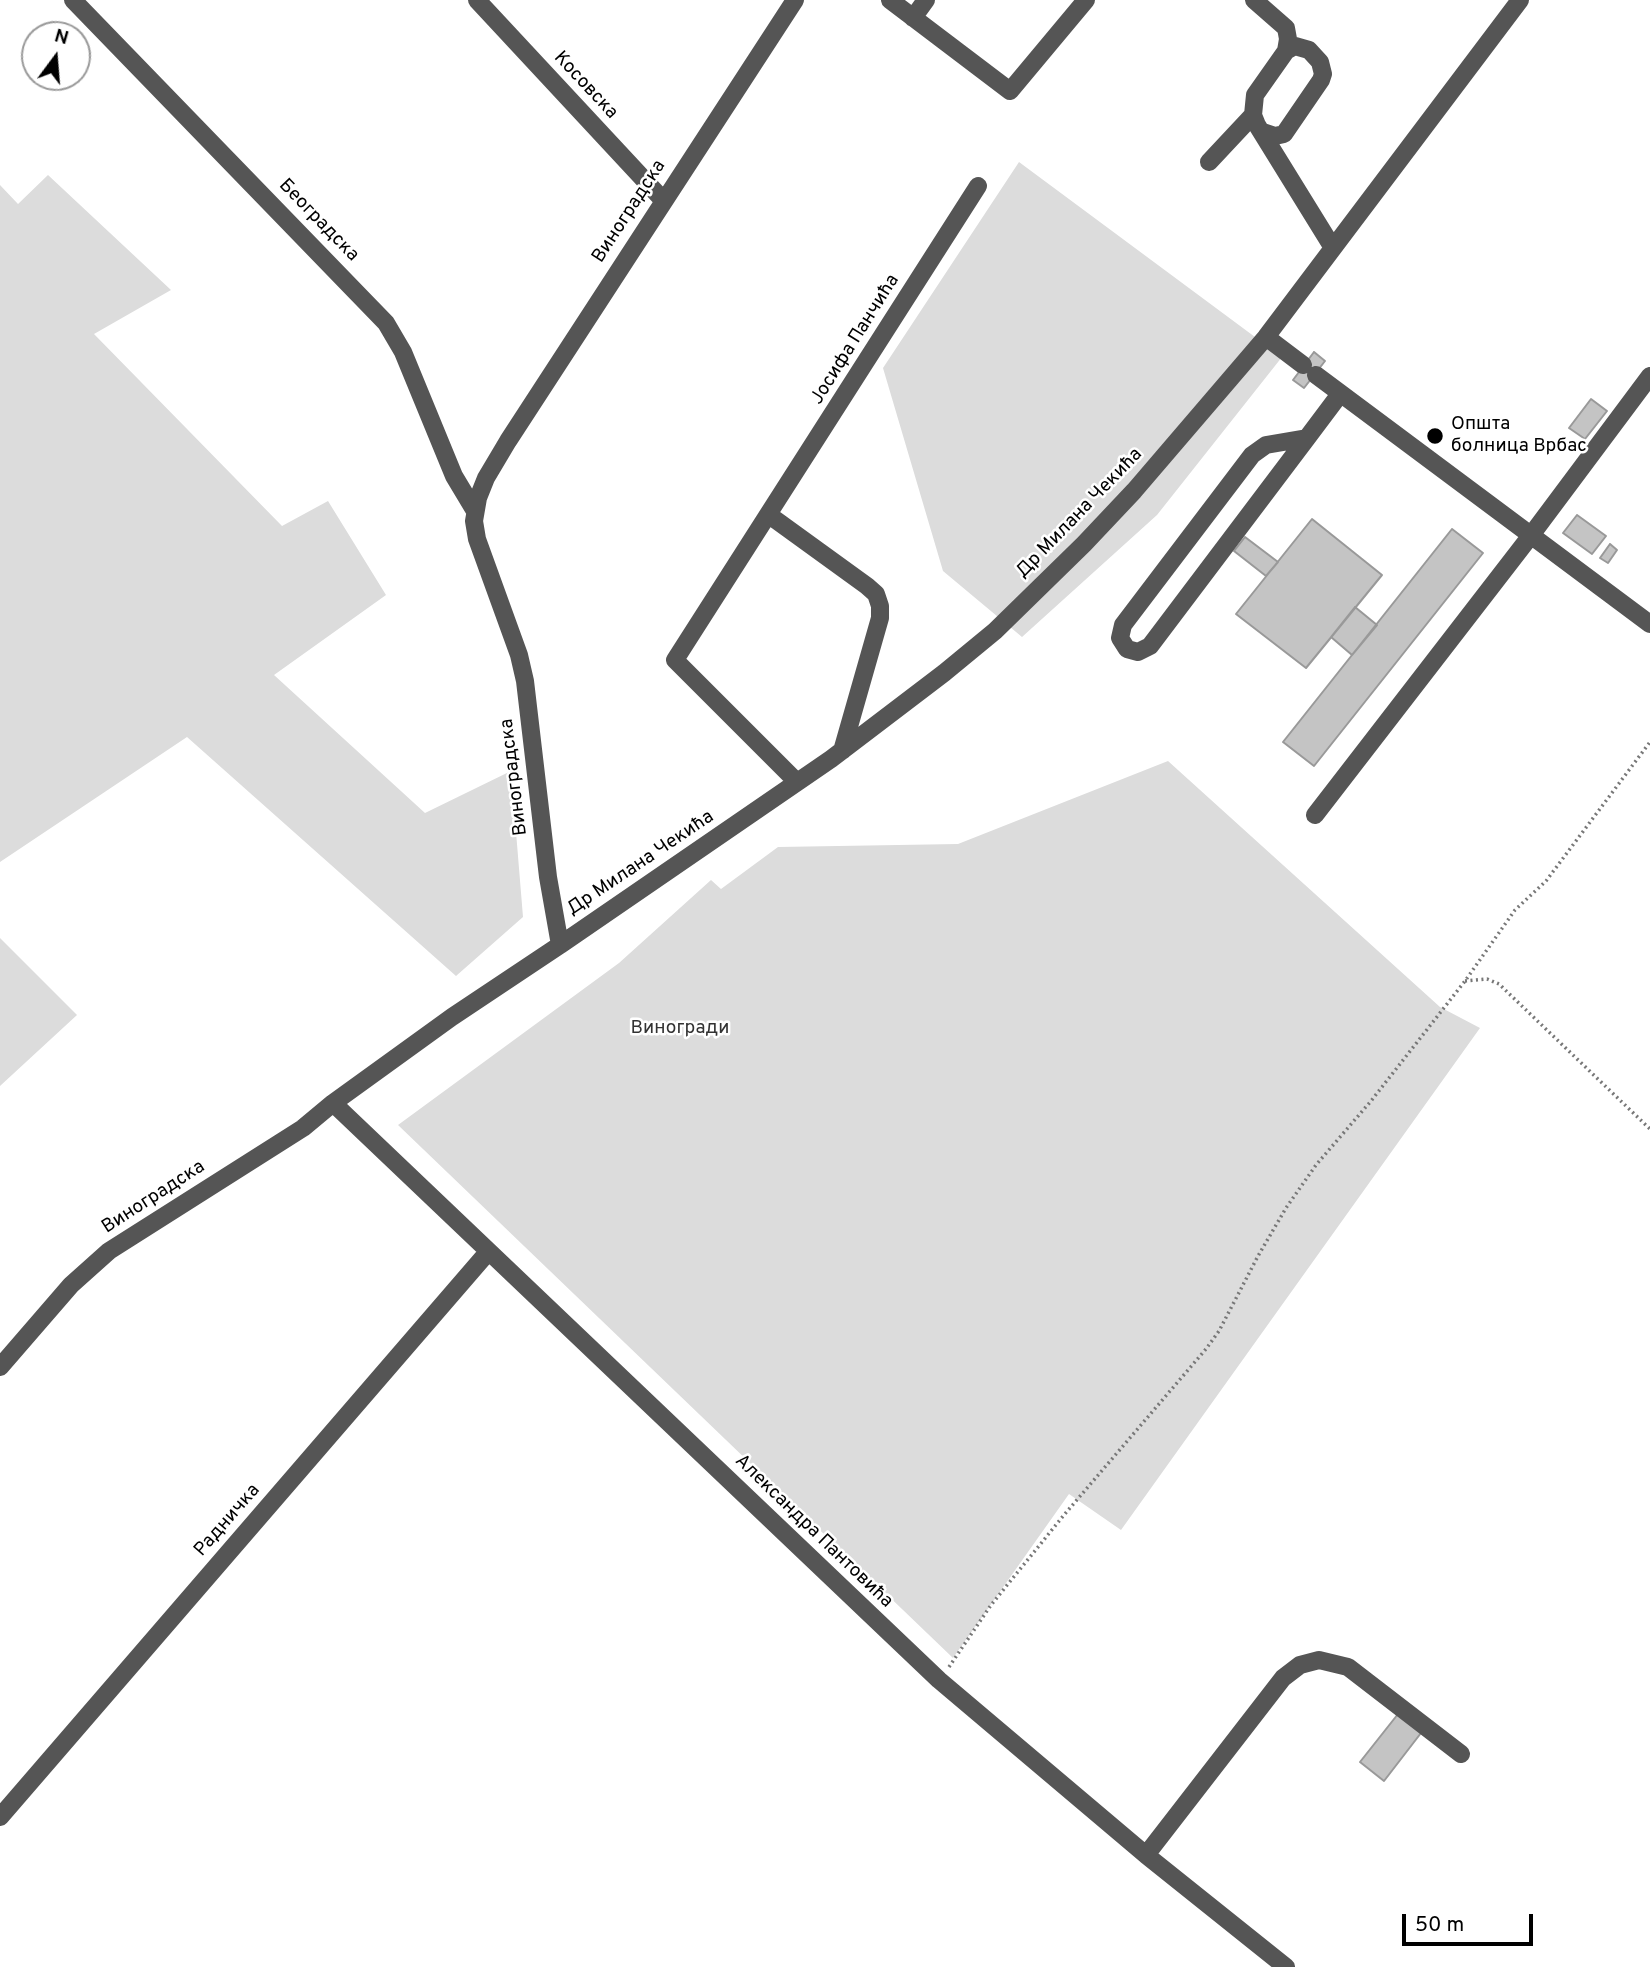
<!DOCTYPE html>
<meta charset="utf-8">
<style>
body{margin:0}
#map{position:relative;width:1650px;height:1967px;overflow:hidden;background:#fff;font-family:Overpass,sans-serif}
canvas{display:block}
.north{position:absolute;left:21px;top:21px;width:70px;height:70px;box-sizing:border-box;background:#fff;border:2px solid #999;border-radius:50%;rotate:16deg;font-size:19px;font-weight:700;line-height:28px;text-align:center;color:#000}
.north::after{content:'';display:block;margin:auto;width:24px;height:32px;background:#000;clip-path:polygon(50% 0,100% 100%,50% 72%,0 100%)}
.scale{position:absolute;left:1402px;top:1914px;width:131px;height:32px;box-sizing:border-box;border:4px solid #000;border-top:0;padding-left:9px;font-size:21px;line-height:24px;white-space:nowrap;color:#000;-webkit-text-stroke:5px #fff;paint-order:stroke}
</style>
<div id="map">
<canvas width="1650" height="1967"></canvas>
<div class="north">N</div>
<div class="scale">50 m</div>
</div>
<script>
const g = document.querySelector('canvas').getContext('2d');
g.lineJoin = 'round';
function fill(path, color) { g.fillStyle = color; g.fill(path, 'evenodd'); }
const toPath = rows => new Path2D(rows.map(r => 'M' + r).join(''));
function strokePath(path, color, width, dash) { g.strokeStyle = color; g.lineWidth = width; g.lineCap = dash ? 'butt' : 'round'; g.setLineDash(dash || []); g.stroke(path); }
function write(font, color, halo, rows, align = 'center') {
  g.font = font + ' Overpass,sans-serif'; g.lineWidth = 5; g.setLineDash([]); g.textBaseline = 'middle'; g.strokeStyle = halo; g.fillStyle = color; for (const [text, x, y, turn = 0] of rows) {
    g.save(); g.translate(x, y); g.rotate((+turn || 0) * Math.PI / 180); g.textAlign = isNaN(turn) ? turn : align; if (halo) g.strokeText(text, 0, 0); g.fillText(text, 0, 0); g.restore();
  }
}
fill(toPath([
 [1019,162,1282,357,1157,515,1022,637,943,571,883,368],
 [48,175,171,290,94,334,282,526,328,501,386,595,274,675,425,813,511,771,523,917,456,976,187,737,0,862,0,185,18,204],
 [1168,761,1440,1007,1480,1028,1121,1530,1069,1494,953,1658,398,1125,619,963,711,880,721,889,778,847,958,844],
 [0,938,77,1015,0,1086]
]), '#dcdcdc');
const building = toPath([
 [1314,352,1325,361,1304,388,1293,380,1314,352],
 [1591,399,1607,411,1585,439,1569,428,1591,399],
 [1577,515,1606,536,1592,554,1563,533,1577,515],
 [1312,519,1382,575,1306,668,1236,614,1312,519],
 [1452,529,1483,553,1314,766,1283,742,1452,529],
 [1245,537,1278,562,1266,576,1234,551,1245,537],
 [1610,544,1617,550,1608,563,1600,558,1610,544],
 [1355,607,1377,625,1352,655,1331,637,1355,607],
 [1398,1714,1421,1733,1384,1781,1360,1762,1398,1714]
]);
fill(building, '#c4c4c4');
strokePath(building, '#999', 2);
strokePath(toPath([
 [1465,981,1487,979,1499,984,1650,1129],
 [949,1667,991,1605,1064,1515,1206,1349,1219,1331,1258,1256,1286,1208,1316,1165,1371,1101,1465,981,1515,910,1546,881,1650,742]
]), '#777', 3.5, [2, 3.5]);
strokePath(toPath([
 [73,0,386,323,403,352,454,476,475,511],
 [477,0,663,200],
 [890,0,1010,91,1086,0],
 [1254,0,1286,28,1288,39,1286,51],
 [913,18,926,0],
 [1263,132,1275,136,1284,134,1321,80,1323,74,1320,62,1309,50,1295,46,1286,51,1255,95,1253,115,1257,125,1333,248],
 [1209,162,1253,115],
 [1266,337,1303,365],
 [1316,375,1650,624],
 [1307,438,1266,445,1252,455,1123,625,1120,638,1127,649,1138,652,1150,646,1307,438,1340,394],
 [769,515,867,586,876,594,880,606,880,618,842,751],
 [797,782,675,660,978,186],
 [1315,815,1532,534,1650,376],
 [560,945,831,759,944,673,995,631,1084,544,1134,491,1266,337,1520,0],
 [333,1103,939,1680,1146,1855,1286,1967],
 [0,1367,71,1285,109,1251,303,1128,333,1103,452,1017,560,945,548,877,525,681,519,655,477,539,474,521,478,498,486,478,508,441,795,0],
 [0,1817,488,1252],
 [1146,1855,1283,1678,1300,1665,1319,1660,1348,1667,1461,1754]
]), '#555', 18);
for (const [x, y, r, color] of [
 [1435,436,9,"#000"]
]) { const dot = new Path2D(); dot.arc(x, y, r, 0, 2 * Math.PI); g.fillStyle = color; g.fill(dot); strokePath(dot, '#fff', 2.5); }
write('19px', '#000', '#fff', [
 ["Косовска",585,86,47],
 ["Виноградска",630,212,-57],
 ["Београдска",318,221,46],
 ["Јосифа Панчића",856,340,-58],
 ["Др Милана Чекића",1080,514,-46],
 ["Виноградска",515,777,-97],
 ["Др Милана Чекића",641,864,-34],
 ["Виноградска",154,1198,-33],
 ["Радничка",228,1521,-49],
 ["Александра Пантовића",813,1532,44]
]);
write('19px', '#000', '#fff', [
 ["Општа",1451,425],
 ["болница Врбас",1451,447]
], 'left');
write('19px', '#333', '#fff', [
 ["Виногради",680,1029]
]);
</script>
